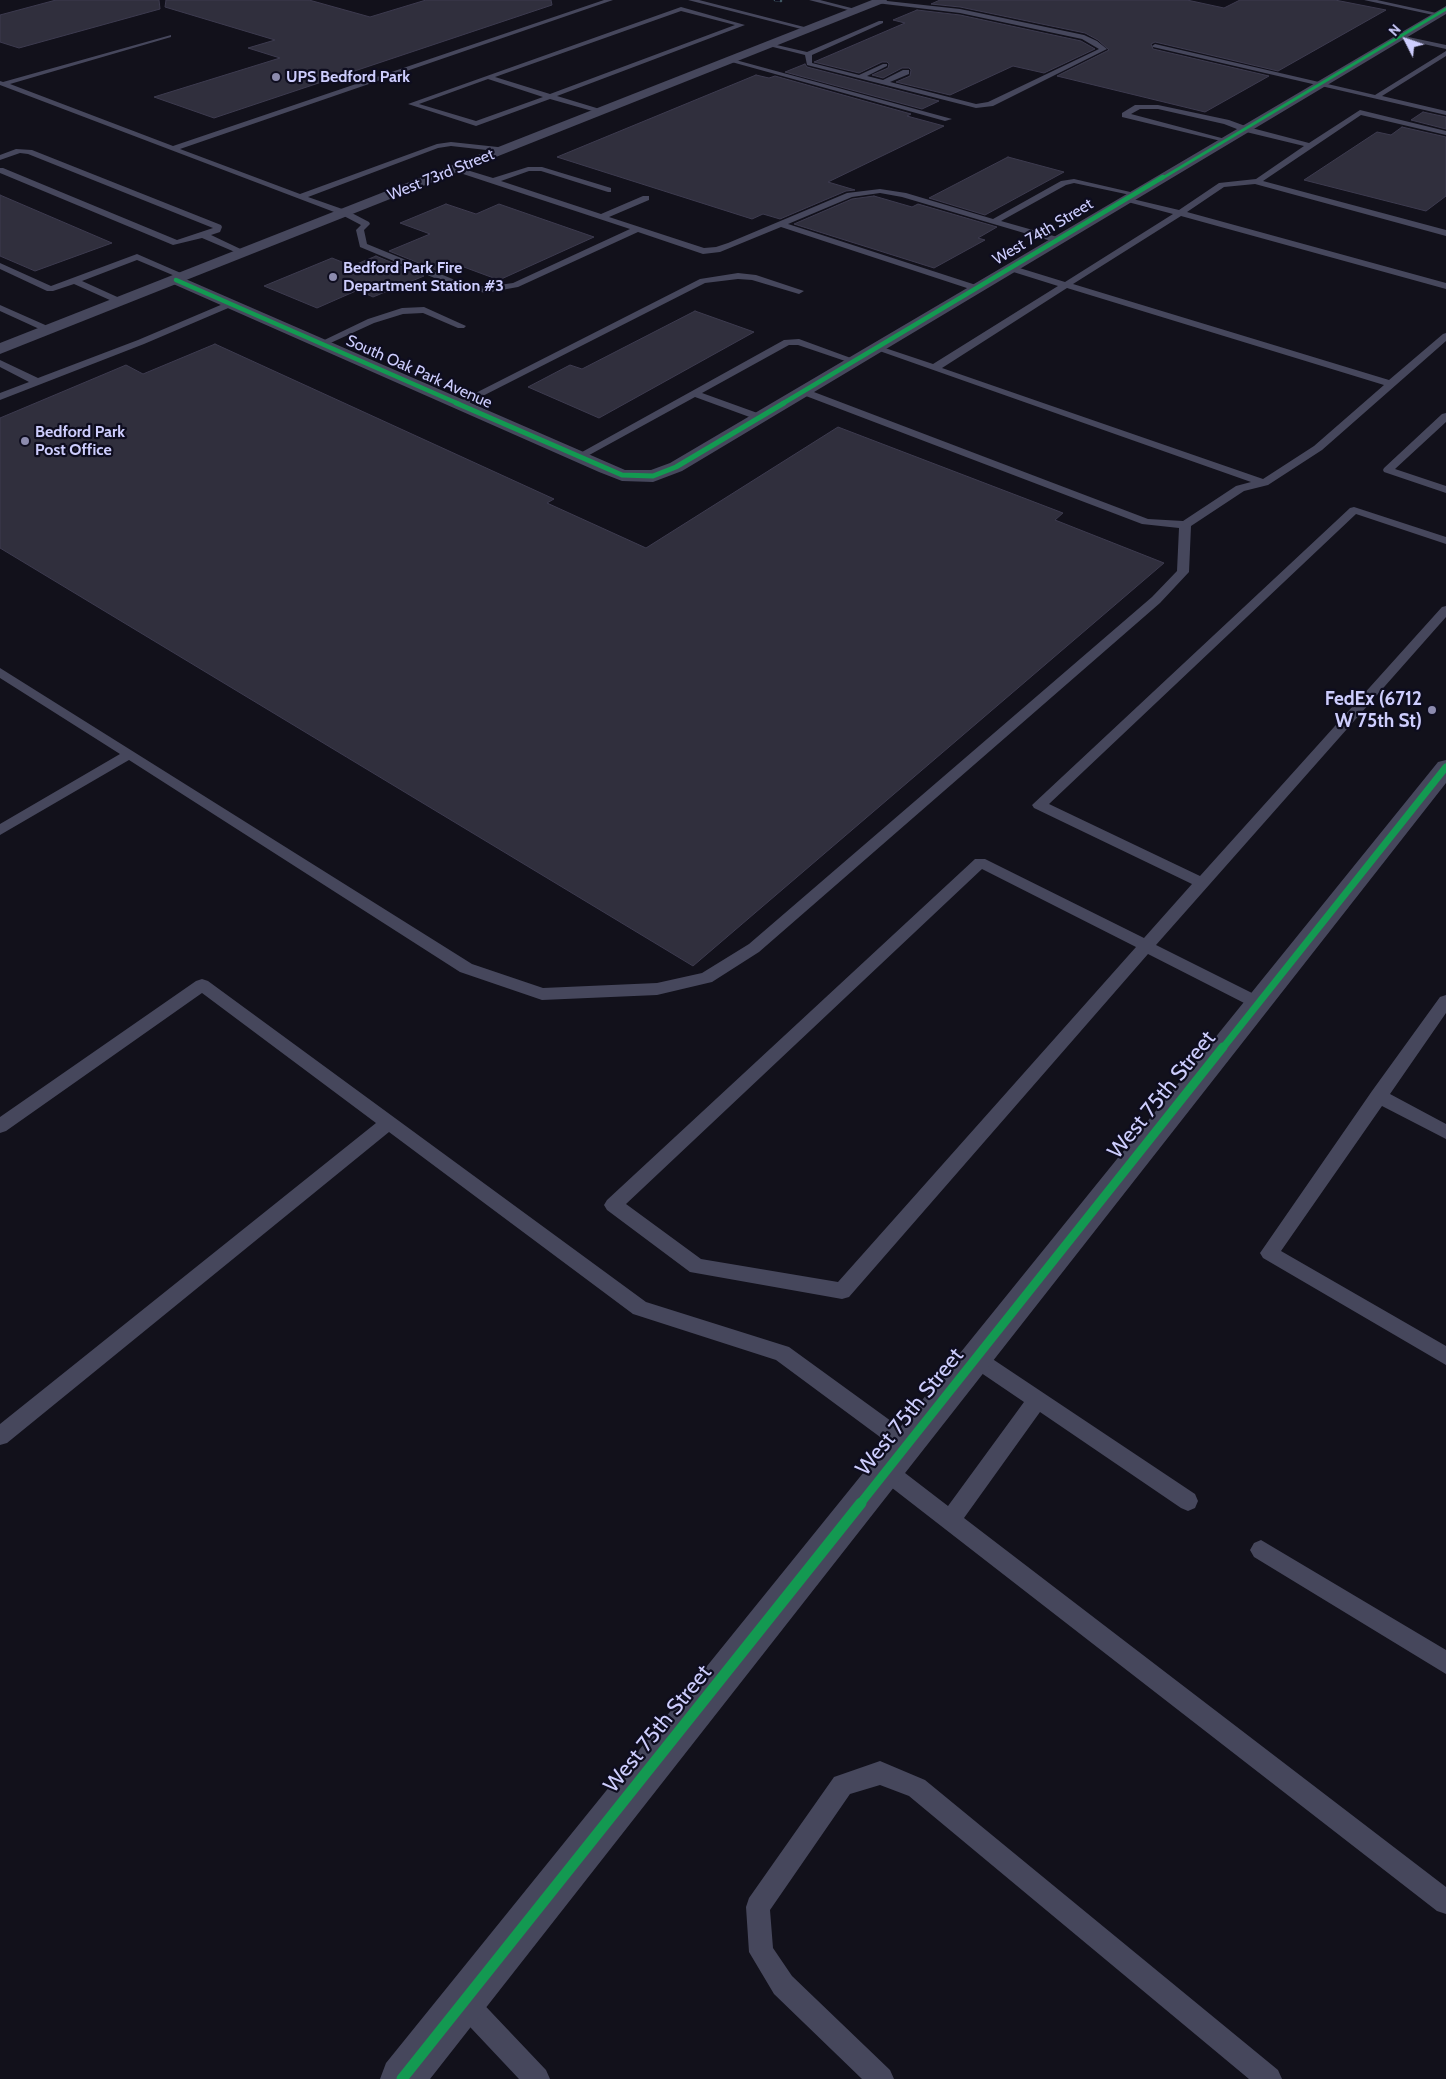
<!DOCTYPE html>
<style>
body{margin:0}
#map{position:relative;width:1446px;height:2079px;overflow:hidden;background:#12111b;font-family:Cabin,sans-serif}
canvas{display:block}
.north{position:absolute;left:1381px;top:15px;width:50px;height:50px;-webkit-text-stroke:4px #0e0d1f;paint-order:stroke;rotate:311deg;font-size:14px;font-weight:700;line-height:20px;text-align:center;color:#cdcdfd}
.north::after{content:'';display:block;margin:auto;width:18px;height:22px;background:#cdcdfd;clip-path:polygon(50% 0,100% 100%,50% 72%,0 100%)}
</style>
<div id="map">
<canvas width="1446" height="2079"></canvas>
<div class="north">N</div>
</div>
<script>
const g = document.querySelector('canvas').getContext('2d');
g.lineJoin = 'round';
function fill(path, color) { g.fillStyle = color; g.fill(path, 'evenodd'); }
const toPath = rows => new Path2D(rows.map(r => 'M' + r).join(''));
function strokePath(path, color, width, dash) { g.strokeStyle = color; g.lineWidth = width; g.lineCap = dash ? 'butt' : 'round'; g.setLineDash(dash || []); g.stroke(path); }
function write(font, color, halo, rows, align = 'center') {
  g.font = font + ' Cabin,sans-serif'; g.lineWidth = 4.5; g.setLineDash([]); g.textBaseline = 'middle'; g.strokeStyle = halo; g.fillStyle = color; for (const [text, x, y, turn = 0] of rows) {
    g.save(); g.translate(x, y); g.rotate((+turn || 0) * Math.PI / 180); g.textAlign = isNaN(turn) ? turn : align; if (halo) g.strokeText(text, 0, 0); g.fillText(text, 0, 0); g.restore();
  }
}
const building = toPath([
 [56,0,159,0,160,9,19,48,0,42,0,15,56,0],
 [166,0,309,0,370,17,426,0,551,0,552,5,214,118,154,97,280,58,248,48,275,40,165,7,166,0],
 [940,0,1187,0,1224,8,1240,0,1335,0,1386,10,1278,71,1155,42,1151,44,1153,49,1269,76,1205,112,1057,76,1109,50,1098,40,1085,33,960,7,931,4,940,0],
 [917,10,960,15,1081,41,1095,49,1044,73,1013,66,950,95,896,82,910,76,911,70,909,68,902,68,883,78,872,75,888,68,889,64,887,62,882,62,859,73,814,62,905,23,893,20,917,10],
 [805,64,807,67,939,101,922,109,785,72,805,64],
 [756,75,769,78,775,76,911,114,907,116,944,126,828,182,855,190,846,191,780,219,763,214,752,219,557,157,756,75],
 [1423,112,1446,117,1446,129,1411,120,1423,112],
 [1402,127,1446,137,1446,196,1426,211,1304,180,1377,132,1391,135,1402,127],
 [1008,157,1064,172,985,215,929,198,1008,157],
 [0,195,112,243,35,271,0,256,0,195],
 [874,196,912,207,918,204,997,227,978,238,985,240,934,268,794,224,852,199,874,196],
 [446,204,476,214,499,204,594,237,499,280,453,263,436,270,389,251,430,234,400,223,446,204],
 [376,256,424,276,373,297,358,290,317,308,264,286,332,258,352,266,376,256],
 [695,311,754,332,599,418,528,387,570,365,582,369,695,311],
 [215,344,554,499,547,503,646,548,838,427,1063,513,1055,520,1164,563,693,966,0,548,0,418,126,365,143,374,215,344]
]);
fill(building, '#302f3d');
strokePath(building, '#3d3b4f', 1);
fill(toPath([
 [604,0,613,0,180,149,300,194,437,144,451,142,507,148,508,150,504,152,451,146,438,148,308,197,348,211,369,222,370,224,364,230,367,244,455,280,485,287,513,283,630,229,454,171,454,167,457,167,493,178,528,167,542,167,611,188,611,192,608,192,541,171,529,171,501,181,601,214,643,196,649,196,649,200,609,217,704,248,716,247,728,243,847,193,880,189,906,193,993,219,1061,181,1074,179,1139,194,1135,196,1074,183,1066,185,1001,221,1061,238,1061,242,1058,243,902,197,880,193,852,197,788,224,979,286,981,288,976,291,781,227,720,252,703,254,638,232,518,287,485,293,449,284,360,247,356,230,361,225,342,215,0,85,0,81,3,82,171,35,171,37,10,84,173,146,604,0],
 [688,0,699,0,812,29,809,31,688,0],
 [809,0,820,0,859,10,856,12,809,0],
 [878,0,960,9,1084,35,1097,41,1107,49,993,106,976,108,807,65,805,55,765,45,768,43,807,52,879,21,883,21,883,23,812,55,812,63,859,75,883,64,887,64,887,66,867,76,883,80,903,70,909,70,909,74,890,82,976,104,988,102,1099,49,1082,39,960,13,876,3,875,2,878,0],
 [1364,0,1377,0,1441,14,1438,16,1364,0],
 [681,7,745,25,557,96,603,110,603,114,550,99,476,126,408,104,681,7],
 [681,11,735,25,550,94,495,77,681,11],
 [488,79,543,97,476,121,419,104,488,79],
 [1399,35,1446,45,1446,49,1397,38,1396,37,1399,35],
 [1155,44,1375,95,1446,51,1446,56,1382,96,1446,111,1446,115,1153,47,1152,46,1155,44],
 [728,59,732,59,952,119,945,121,728,61,728,59],
 [1135,105,1158,105,1229,120,1248,127,1309,143,1360,110,1446,131,1446,135,1361,115,1263,181,1446,230,1446,236,1255,184,1224,187,1187,212,1446,283,1446,289,1181,216,1073,284,1389,380,1443,334,1446,333,1446,341,1322,450,1268,485,1244,491,1191,526,1189,572,1160,603,759,952,712,982,657,995,542,1000,460,972,129,760,0,835,0,824,120,754,0,678,0,668,472,964,543,988,657,983,702,973,749,944,1152,597,1177,571,1179,528,1142,524,798,393,798,389,806,389,1148,519,1183,521,1236,486,1251,482,871,348,873,346,879,346,933,364,1058,286,1007,270,1007,266,1013,266,1065,282,1173,214,1124,201,1124,197,1179,210,1219,183,1256,179,1304,146,1242,131,1224,124,1158,109,1140,109,1131,114,1229,140,1225,142,1122,117,1122,113,1135,105],
 [1067,288,1384,385,1314,446,1263,479,942,368,1067,288],
 [16,149,32,150,221,225,222,227,220,232,211,235,249,253,242,255,202,238,173,245,0,173,0,168,3,168,177,240,213,228,28,154,20,153,0,160,0,155,16,149],
 [137,254,190,277,188,279,182,279,137,260,82,281,124,300,126,302,121,305,74,284,53,291,47,291,0,269,0,263,51,286,137,254],
 [738,273,756,275,804,291,799,294,752,280,738,279,705,283,463,406,455,406,454,404,700,279,738,273],
 [230,301,233,302,233,306,144,344,0,400,0,393,29,382,0,367,0,360,38,378,138,340,230,301],
 [0,305,52,328,54,330,49,333,46,332,0,311,0,305],
 [424,307,466,326,464,328,458,328,423,313,403,314,374,323,324,346,321,347,316,344,368,319,402,308,424,307],
 [799,339,859,361,854,364,798,345,789,345,702,393,763,415,764,417,763,419,755,419,695,397,582,459,574,459,573,457,784,340,799,339],
 [1446,413,1446,422,1395,469,1446,486,1446,493,1384,472,1383,470,1384,468,1442,414,1446,413],
 [1354,507,1446,537,1446,544,1356,514,1049,804,1200,876,1442,607,1446,606,1446,617,1156,945,1264,999,1266,1003,1264,1007,1258,1009,1252,1007,1148,954,849,1297,842,1299,690,1272,607,1210,604,1205,607,1200,975,859,985,859,1144,938,1192,884,1034,808,1032,805,1350,508,1354,507],
 [982,869,1136,947,838,1282,701,1259,626,1204,982,869],
 [202,979,208,981,646,1302,789,1347,913,1437,916,1444,913,1451,906,1453,899,1451,776,1360,633,1314,389,1132,7,1443,0,1445,0,1424,376,1123,202,993,6,1131,0,1133,0,1117,196,981,202,979],
 [1446,995,1446,1013,1390,1094,1446,1124,1446,1139,1382,1106,1281,1251,1446,1346,1446,1365,1263,1258,1260,1253,1372,1091,1440,997,1446,995],
 [975,1349,982,1352,1195,1494,1198,1501,1195,1508,1188,1511,1181,1508,1040,1412,964,1518,1446,1887,1446,1914,1437,1911,878,1477,875,1470,878,1463,885,1460,892,1463,948,1506,1024,1402,968,1364,965,1358,968,1352,975,1349],
 [1261,1540,1446,1650,1446,1674,1254,1557,1250,1550,1254,1543,1261,1540],
 [880,1761,925,1780,1278,2070,1282,2079,1249,2079,909,1796,880,1785,850,1794,770,1910,773,1948,792,1976,890,2070,894,2079,862,2079,774,1994,749,1952,746,1907,749,1898,834,1777,880,1761],
 [464,1989,473,1993,546,2070,550,2079,519,2079,455,2011,451,2002,455,1993,464,1989]
]), '#46475c');
fill(toPath([
 [1446,6,1446,14,682,471,653,482,622,481,599,472,171,283,168,280,171,277,181,277,625,470,651,470,670,463,1446,6],
 [1446,760,1446,783,430,2079,380,2079,386,2063,1438,762,1446,760]
]), '#46475c');
fill(toPath([
 [872,0,887,0,886,2,0,354,0,343,872,0]
]), '#46475c');
const rail = toPath([
 [775,0,781,1]
]);
strokePath(rail, '#405763', 2.5);
strokePath(rail, '#0e0d1f', 2, [5]);
strokePath(toPath([
 [1161,179,1446,9]
]), '#139951', 3);
strokePath(toPath([
 [176,280,459,404],
 [782,404,1163,177]
]), '#139951', 4.5);
strokePath(toPath([
 [456,403,622,475,653,476,676,467,784,403]
]), '#139951', 5);
strokePath(toPath([
 [1222,1049,1446,767]
]), '#139951', 7);
strokePath(toPath([
 [860,1504,1223,1047]
]), '#139951', 9);
strokePath(toPath([
 [402,2079,861,1503]
]), '#139951', 11);
for (const [x, y, r, color] of [
 [276,77,5,"#8c8bae"],
 [333,277,5,"#8c8bae"],
 [25,441,5,"#8c8bae"],
 [1432,710,5,"#8c8bae"]
]) { const dot = new Path2D(); dot.arc(x, y, r, 0, 2 * Math.PI); g.fillStyle = color; g.fill(dot); strokePath(dot, '#0e0d1f', 2); }
write('bold 16px', '#cdcdfd', '#0e0d1f', [
 ["UPS Bedford Park",286,77],
 ["Bedford Park Fire",343,268],
 ["Department Station #3",343,286],
 ["Bedford Park",35,432],
 ["Post Office",35,450]
], 'left');
write('16px', '#cdcdfd', '#0e0d1f', [
 ["West 73rd Street",441,175,-22],
 ["West 74th Street",1043,232,-31],
 ["South Oak Park Avenue",419,372,24]
]);
write('bold 19px', '#cdcdfd', '#0e0d1f', [
 ["FedEx (6712",1422,699],
 ["W 75th St)",1422,721]
], 'right');
write('22px', '#cdcdfd', '#0e0d1f', [
 ["West 75th Street",1162,1095,-51],
 ["West 75th Street",910,1412,-51],
 ["West 75th Street",658,1729,-51]
]);
</script>
